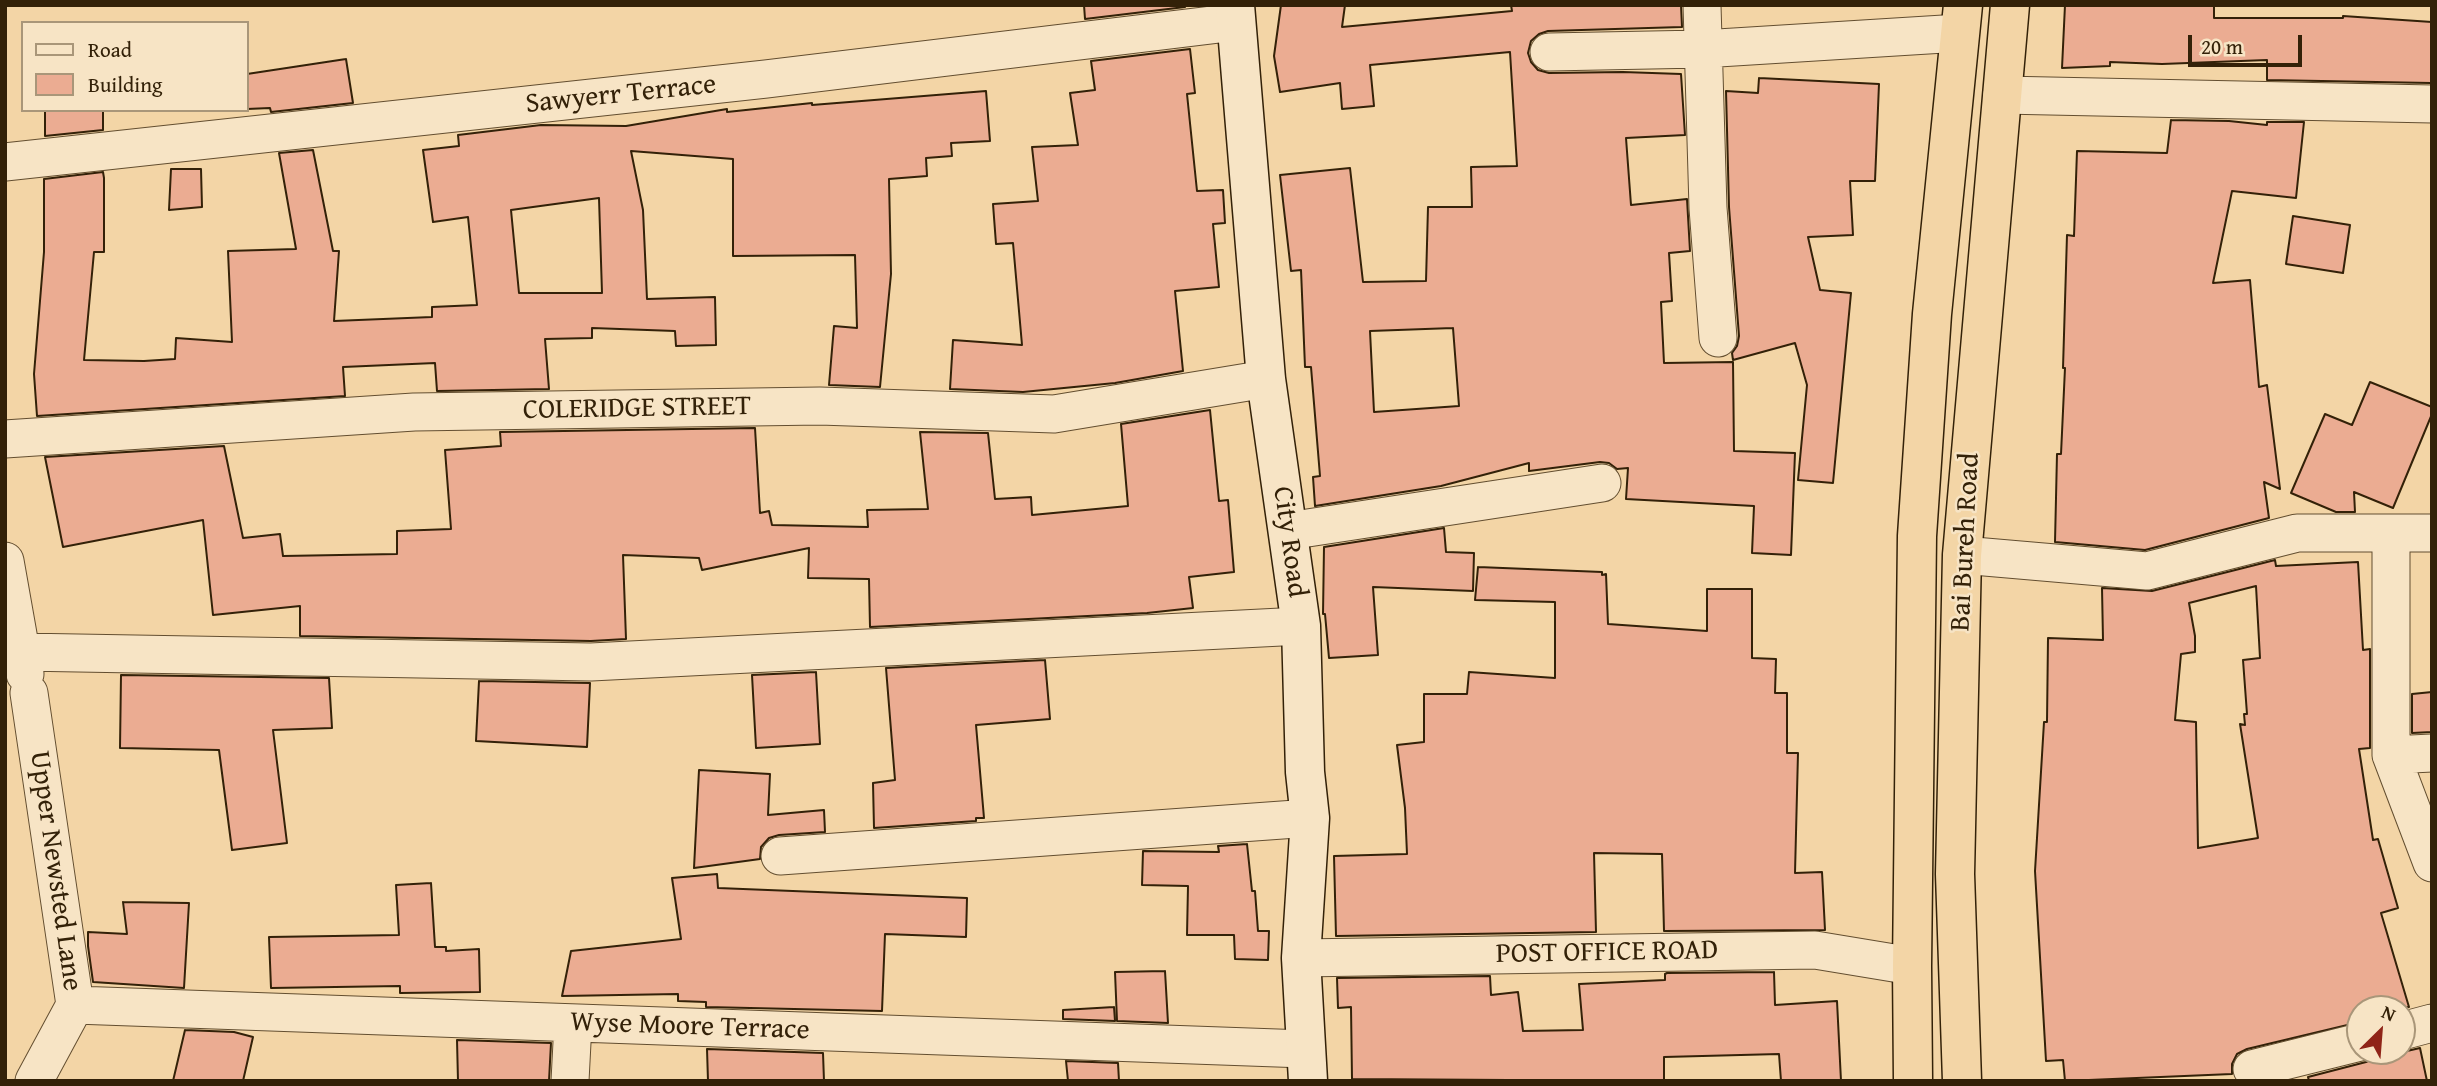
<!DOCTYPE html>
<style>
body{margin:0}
#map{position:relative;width:2437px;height:1086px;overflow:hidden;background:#f3d5a6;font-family:"Gentium Book Plus",serif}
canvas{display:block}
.frame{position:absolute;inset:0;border:7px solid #332108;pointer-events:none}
.legend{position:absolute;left:21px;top:21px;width:228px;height:91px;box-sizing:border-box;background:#f7e4c5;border:2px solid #a99679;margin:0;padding:9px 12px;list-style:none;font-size:21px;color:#332108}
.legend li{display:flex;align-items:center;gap:14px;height:35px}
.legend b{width:35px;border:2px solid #a99679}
.north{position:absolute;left:2346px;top:995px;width:70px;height:70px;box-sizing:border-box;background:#f7e4c5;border:2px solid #a99679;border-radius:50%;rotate:25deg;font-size:19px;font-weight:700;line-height:28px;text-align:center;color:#332108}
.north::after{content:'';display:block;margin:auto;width:24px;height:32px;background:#8f2418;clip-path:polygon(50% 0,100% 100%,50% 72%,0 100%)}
.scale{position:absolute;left:2188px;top:35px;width:114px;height:32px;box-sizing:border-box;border:4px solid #332108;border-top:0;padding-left:9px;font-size:21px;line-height:24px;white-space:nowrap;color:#332108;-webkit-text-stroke:5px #f7e4c5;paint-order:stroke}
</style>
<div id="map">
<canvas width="2437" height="1086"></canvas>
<div class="frame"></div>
<ul class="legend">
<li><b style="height:9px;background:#f7e4c5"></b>Road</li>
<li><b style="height:19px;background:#ebac92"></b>Building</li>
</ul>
<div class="north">N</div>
<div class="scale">20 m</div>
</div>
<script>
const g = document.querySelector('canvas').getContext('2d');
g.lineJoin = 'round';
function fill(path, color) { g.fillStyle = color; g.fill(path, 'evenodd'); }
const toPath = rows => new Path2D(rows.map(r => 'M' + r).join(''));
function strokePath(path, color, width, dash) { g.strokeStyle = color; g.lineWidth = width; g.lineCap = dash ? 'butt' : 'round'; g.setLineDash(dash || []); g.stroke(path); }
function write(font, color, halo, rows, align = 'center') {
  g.font = font + ' "Gentium Book Plus",serif'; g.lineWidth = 5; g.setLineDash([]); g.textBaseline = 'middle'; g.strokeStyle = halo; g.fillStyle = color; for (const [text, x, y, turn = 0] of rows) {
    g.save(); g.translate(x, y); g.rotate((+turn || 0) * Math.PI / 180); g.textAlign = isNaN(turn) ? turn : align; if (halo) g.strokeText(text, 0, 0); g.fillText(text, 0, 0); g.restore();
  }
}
const building = toPath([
 [1084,5,1185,5,1185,7,1085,19,1084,5],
 [1281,5,1345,5,1342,27,1512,11,1511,5,1681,5,1682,27,1548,31,1539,34,1531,41,1528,53,1531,62,1538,70,1549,73,1623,72,1681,74,1685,135,1626,138,1631,205,1687,199,1690,251,1669,253,1672,301,1661,302,1664,363,1733,362,1734,451,1795,453,1791,555,1752,553,1754,506,1626,499,1628,468,1617,469,1609,463,1600,462,1529,471,1529,463,1441,486,1315,506,1313,477,1320,476,1311,367,1305,367,1301,270,1291,271,1280,175,1350,168,1363,282,1426,281,1428,207,1472,207,1471,167,1517,166,1510,52,1370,65,1374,106,1342,109,1340,83,1280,92,1274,56,1281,5],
 [1453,328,1459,406,1374,412,1370,331,1453,328],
 [2065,5,2214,5,2214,18,2343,18,2343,16,2432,22,2431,83,2267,80,2267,60,2162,64,2110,62,2110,66,2062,68,2065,5],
 [1190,49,1195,93,1187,94,1197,191,1223,190,1225,223,1213,224,1219,287,1175,291,1183,371,1115,383,1023,392,950,389,953,340,1022,345,1013,243,996,244,993,204,1038,201,1032,147,1078,145,1070,93,1095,90,1091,61,1190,49],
 [346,59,353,103,271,112,270,108,247,109,247,74,346,59],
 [1759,78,1879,84,1875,181,1850,181,1853,235,1808,237,1820,290,1851,293,1833,483,1798,480,1807,385,1795,343,1733,360,1732,353,1737,346,1739,336,1729,207,1726,91,1758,93,1759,78],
 [986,91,990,141,951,143,952,156,926,158,927,176,889,179,891,274,880,387,829,385,834,326,857,328,855,255,733,256,733,159,631,151,643,210,647,299,715,297,716,345,676,346,675,331,592,328,592,338,545,339,549,389,437,391,435,363,343,367,345,396,37,416,34,374,44,252,44,179,103,172,104,178,104,252,94,252,84,360,144,361,175,359,176,338,232,342,228,251,296,249,279,153,313,150,333,251,339,251,334,321,432,317,432,307,477,305,468,217,433,222,423,150,459,146,458,135,541,125,626,126,727,109,727,112,812,103,812,105,986,91],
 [599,198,602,293,519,293,511,210,599,198],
 [45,110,103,110,103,130,45,136,45,110],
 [2171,120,2229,121,2267,125,2267,122,2304,122,2296,198,2232,191,2213,283,2250,280,2259,387,2267,385,2280,489,2264,482,2269,518,2145,550,2055,542,2057,454,2061,454,2065,368,2063,368,2067,235,2074,236,2077,151,2167,153,2171,120],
 [171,169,201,169,202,207,169,210,171,169],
 [2293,216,2350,225,2343,273,2286,264,2293,216],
 [2370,382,2432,407,2432,414,2393,508,2354,492,2355,512,2336,512,2291,493,2325,414,2352,425,2370,382],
 [1210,410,1219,501,1228,500,1234,572,1189,577,1193,608,1147,613,870,627,869,579,808,578,809,548,702,570,699,558,623,555,626,639,591,641,300,636,300,606,213,615,203,520,63,547,45,457,224,446,243,538,280,534,283,556,397,554,397,531,451,529,445,450,501,446,500,432,755,428,760,513,769,511,772,525,868,527,867,510,928,509,920,432,988,433,995,499,1031,497,1032,515,1128,506,1121,424,1210,410],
 [1444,528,1446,552,1474,553,1473,591,1373,587,1378,655,1329,658,1325,614,1323,614,1324,547,1444,528],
 [2275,560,2276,566,2358,562,2363,650,2370,649,2370,748,2359,749,2373,840,2378,839,2398,908,2381,913,2409,1007,2360,1009,2360,1022,2247,1049,2237,1054,2232,1064,2232,1074,2065,1081,2063,1060,2046,1061,2035,871,2044,722,2047,722,2048,638,2103,640,2102,588,2152,591,2275,560],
 [2256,586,2260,658,2243,660,2247,714,2244,714,2245,725,2240,724,2258,838,2198,848,2196,722,2175,720,2181,654,2195,652,2195,636,2189,603,2256,586],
 [1478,567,1602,572,1602,575,1606,574,1608,624,1707,631,1707,589,1752,589,1752,658,1776,659,1775,693,1787,693,1787,753,1798,753,1795,873,1822,872,1825,930,1664,931,1662,854,1594,853,1596,932,1336,936,1334,856,1407,854,1405,808,1397,745,1424,742,1424,694,1467,694,1469,672,1555,678,1555,602,1475,600,1478,567],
 [1045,660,1050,719,976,725,984,818,976,818,976,821,874,828,873,783,895,780,886,668,1045,660],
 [816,672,820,744,756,748,752,675,816,672],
 [121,675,329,678,332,728,273,730,287,843,232,850,219,750,120,748,121,675],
 [479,681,590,683,587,747,476,741,479,681],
 [2432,692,2432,732,2412,733,2412,694,2432,692],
 [699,770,770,774,768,815,824,810,825,832,779,835,769,838,761,847,760,859,694,868,699,770],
 [1247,844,1252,891,1255,891,1258,931,1269,931,1268,960,1235,959,1234,935,1187,935,1188,886,1142,885,1143,851,1219,852,1218,846,1247,844],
 [717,874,718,888,967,898,966,937,885,934,882,1011,706,1007,706,1002,678,1001,678,994,562,996,571,951,681,939,672,878,717,874],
 [431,883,435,947,446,947,446,951,479,949,480,992,400,993,400,986,271,988,269,937,399,935,396,885,431,883],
 [123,902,189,903,184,988,93,982,88,946,88,932,127,934,123,902],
 [1165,971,1168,1023,1117,1021,1115,972,1165,971],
 [1774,972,1775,1005,1837,1001,1841,1081,1781,1081,1779,1054,1664,1057,1664,1081,1352,1079,1351,1007,1338,1008,1337,978,1490,976,1491,995,1518,992,1523,1031,1583,1030,1579,984,1665,980,1665,974,1667,973,1774,972],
 [1114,1007,1115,1021,1063,1019,1063,1010,1114,1007],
 [185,1030,234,1032,253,1037,243,1081,173,1081,185,1030],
 [457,1040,551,1043,549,1081,458,1081,457,1040],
 [2420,1048,2427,1081,2309,1081,2308,1077,2366,1062,2374,1058,2378,1051,2407,1051,2420,1048],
 [707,1049,823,1053,824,1081,708,1081,707,1049],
 [1066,1061,1118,1063,1119,1081,1068,1081,1066,1061]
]);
fill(building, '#ebac92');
strokePath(building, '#332108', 2);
const street = toPath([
 [1702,5,1708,208,1718,338],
 [1549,52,1702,49,1960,33],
 [2002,95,2432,104],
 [5,162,766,79,1236,22],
 [5,439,414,412,820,406,1054,414,1266,379],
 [1288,531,1602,483],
 [2391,534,2391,755,2432,863],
 [1962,555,2147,571,2297,533,2432,533],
 [5,561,25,674],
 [21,652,591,662,1301,626],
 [29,693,75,1005,34,1081],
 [2391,755,2432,753],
 [780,856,1310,818],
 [1301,958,1815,950,1912,966],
 [75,1005,1305,1049],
 [2402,1031,2432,1023],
 [2252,1069,2360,1042],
 [570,1081,573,1023]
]);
const secondary = toPath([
 [1235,5,1266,379,1301,626,1305,772,1310,818,1301,958,1308,1081]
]);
const highway = toPath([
 [1913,1081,1912,966,1917,536,1932,314,1963,5],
 [1962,1081,1955,874,1962,555,2010,5]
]);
strokePath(street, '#634e30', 39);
strokePath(secondary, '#332108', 41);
strokePath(highway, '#332108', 41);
strokePath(street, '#f7e4c5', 37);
strokePath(secondary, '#f7e4c5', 38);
strokePath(highway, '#f3d5a6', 38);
write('28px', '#332108', '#f7e4c5', [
 ["Sawyerr Terrace",621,95,-6],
 ["COLERIDGE STREET",637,409,-1],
 ["City Road",1289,542,82],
 ["Bai Bureh Road",1966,542,-87],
 ["Upper Newsted Lane",55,871,82],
 ["POST OFFICE ROAD",1607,953,-1],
 ["Wyse Moore Terrace",690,1027,2]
]);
</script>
